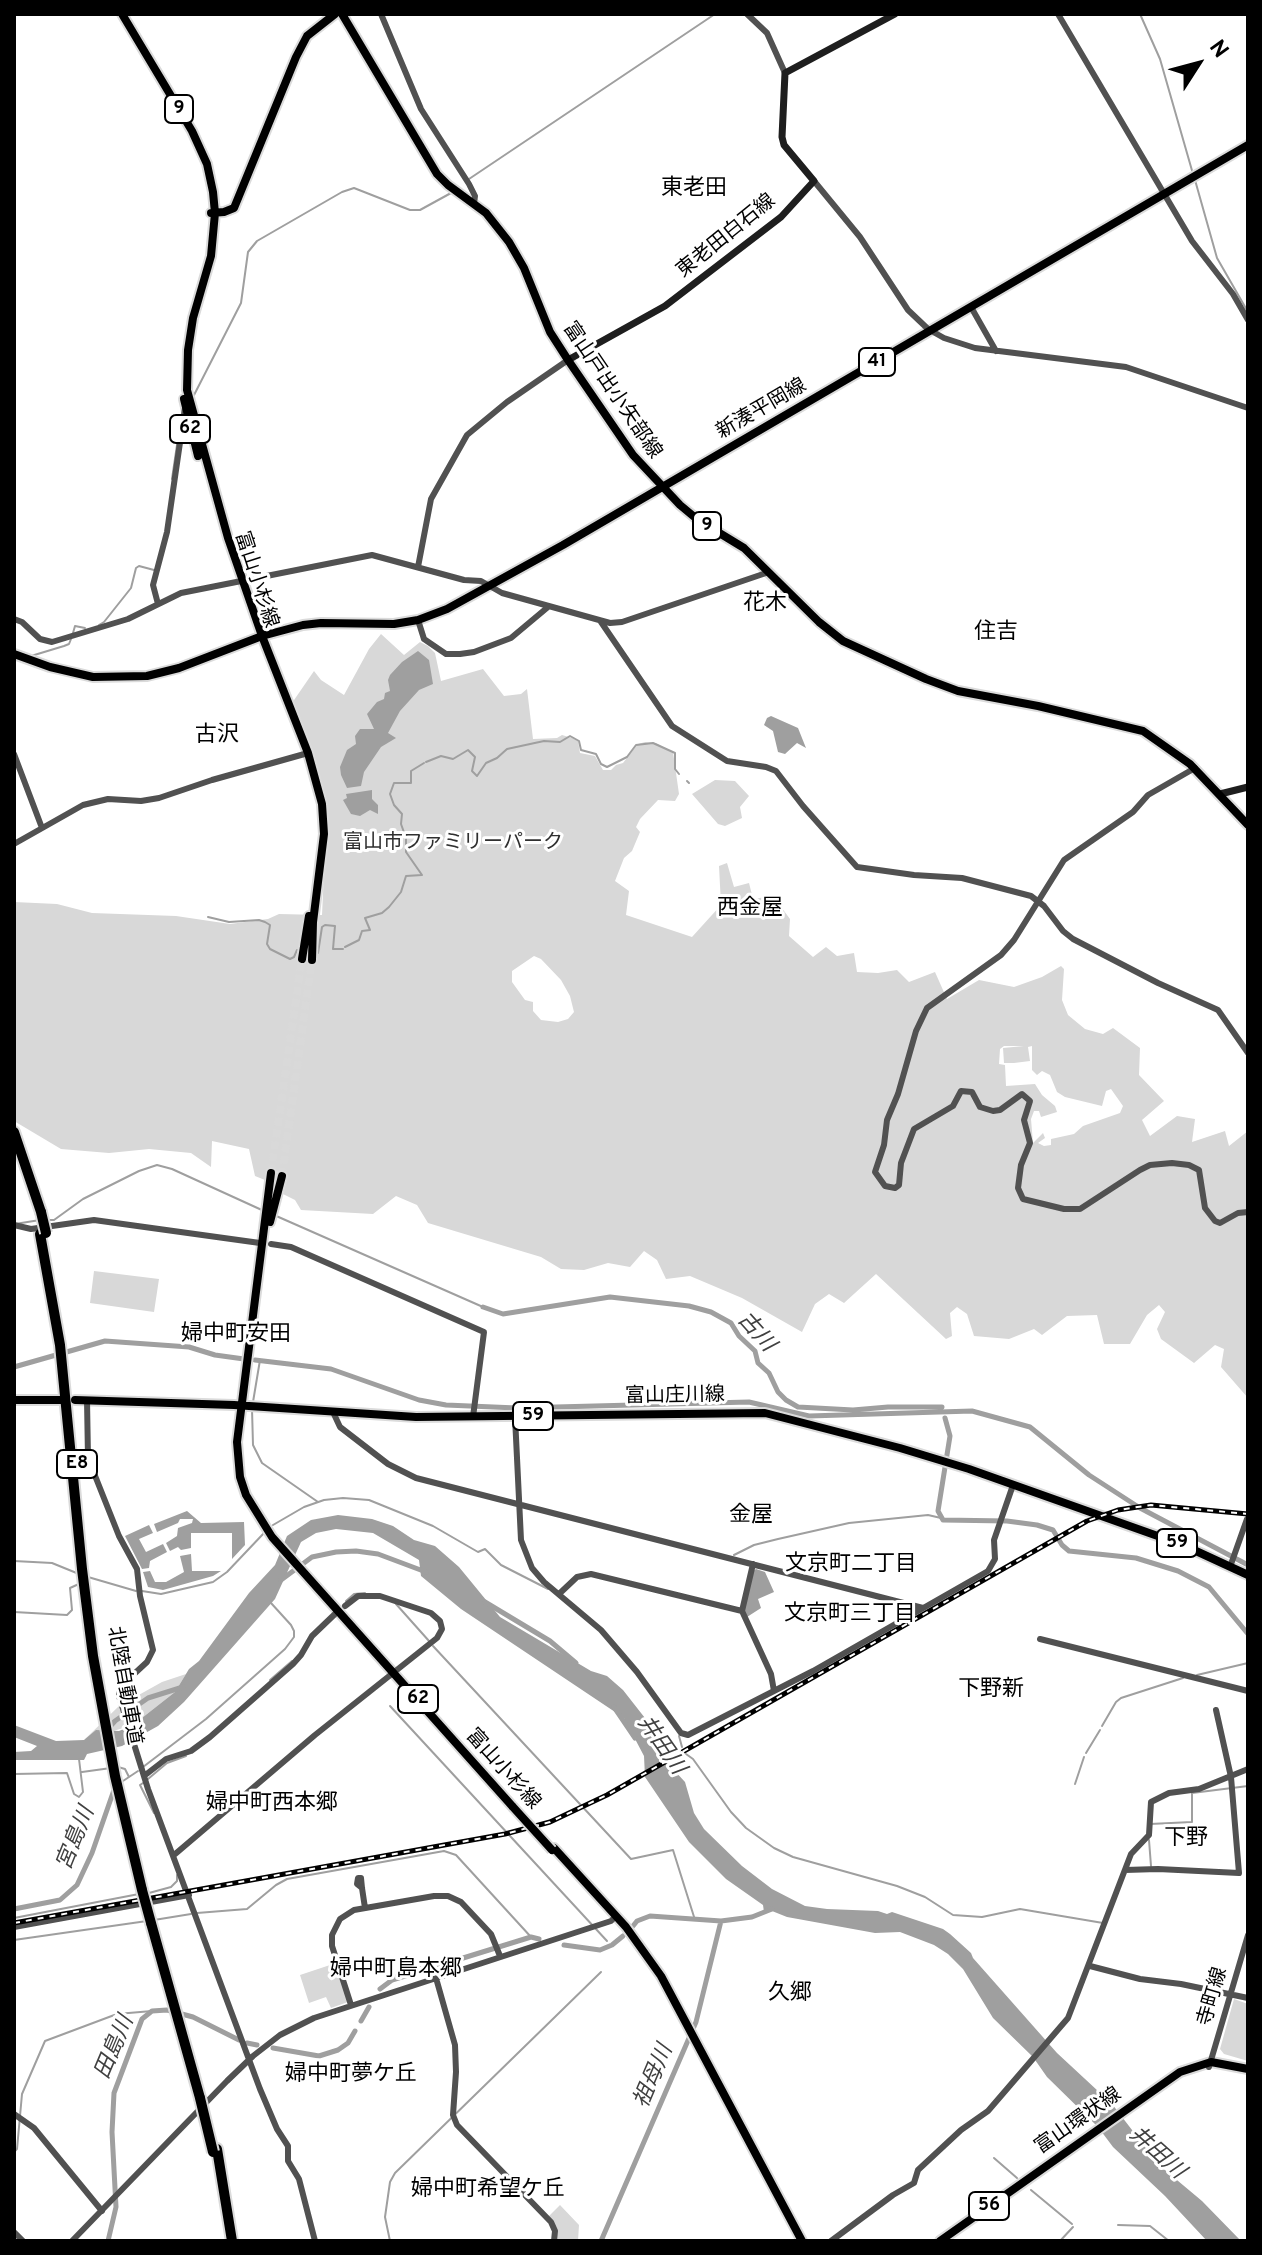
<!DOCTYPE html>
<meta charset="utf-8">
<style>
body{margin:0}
#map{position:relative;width:1262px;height:2255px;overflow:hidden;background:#fff;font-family:Overpass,sans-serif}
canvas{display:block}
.frame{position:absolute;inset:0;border:16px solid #000;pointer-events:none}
.north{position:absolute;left:1158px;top:24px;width:80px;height:80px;-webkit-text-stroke:6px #fff;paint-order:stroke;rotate:54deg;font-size:22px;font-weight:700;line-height:32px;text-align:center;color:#000}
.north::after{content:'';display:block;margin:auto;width:28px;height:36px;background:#000;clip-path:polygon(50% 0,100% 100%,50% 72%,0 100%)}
</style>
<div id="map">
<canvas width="1262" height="2255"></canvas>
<div class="frame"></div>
<div class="north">N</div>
</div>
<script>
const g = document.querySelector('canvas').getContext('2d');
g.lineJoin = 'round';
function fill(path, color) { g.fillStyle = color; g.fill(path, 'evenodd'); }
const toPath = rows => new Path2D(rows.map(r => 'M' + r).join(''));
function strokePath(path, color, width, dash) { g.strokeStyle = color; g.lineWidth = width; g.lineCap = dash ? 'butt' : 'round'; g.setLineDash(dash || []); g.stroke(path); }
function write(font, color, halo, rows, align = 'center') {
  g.font = font + ' Overpass,"Noto Sans JP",sans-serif'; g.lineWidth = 6; g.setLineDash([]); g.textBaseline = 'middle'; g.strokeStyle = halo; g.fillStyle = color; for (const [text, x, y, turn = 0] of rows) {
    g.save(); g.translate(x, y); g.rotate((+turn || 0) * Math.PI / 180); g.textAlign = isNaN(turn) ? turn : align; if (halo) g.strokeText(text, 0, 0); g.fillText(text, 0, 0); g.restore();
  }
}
fill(toPath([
 [381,634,404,655,420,642,428,646,435,653,441,681,483,669,504,696,521,694,527,689,533,739,557,738,562,735,572,738,578,741,580,753,595,756,603,770,611,770,616,765,623,763,638,744,645,742,656,743,673,752,679,794,675,801,658,800,640,819,636,827,640,832,632,851,624,858,615,881,629,891,626,915,692,937,721,905,719,866,727,863,734,887,749,883,753,899,773,896,790,919,789,936,813,957,826,947,837,956,854,953,857,972,878,973,897,970,909,982,935,972,947,999,979,980,1014,987,1042,977,1061,966,1064,969,1062,1000,1068,1015,1085,1029,1103,1034,1113,1028,1140,1048,1139,1075,1164,1101,1142,1120,1150,1136,1177,1116,1195,1119,1192,1142,1225,1131,1229,1146,1248,1131,1248,1398,1221,1367,1224,1349,1215,1345,1194,1363,1161,1339,1157,1329,1165,1312,1159,1305,1147,1315,1130,1344,1104,1344,1097,1315,1067,1316,1042,1335,1034,1329,1009,1339,974,1336,967,1314,957,1307,950,1313,952,1336,946,1339,876,1274,844,1303,829,1294,815,1304,802,1332,742,1298,690,1276,666,1279,657,1260,644,1251,630,1267,608,1263,584,1270,561,1269,541,1257,428,1223,417,1205,396,1196,373,1214,301,1210,295,1200,283,1194,288,1175,268,1169,265,1180,255,1176,249,1149,212,1141,211,1167,191,1153,149,1149,109,1153,61,1149,14,1121,14,902,57,904,92,913,176,916,230,924,268,919,279,914,322,915,327,808,311,748,292,703,314,671,321,680,344,695,369,649],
 [534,956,541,959,561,980,570,996,574,1012,568,1019,558,1022,541,1020,533,1011,533,1002,525,1000,512,982,512,971],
 [1004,1046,1024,1046,1003,1048,1004,1063,1014,1063,1030,1061,1028,1047,1032,1046,1032,1070,1037,1075,1042,1071,1050,1075,1057,1092,1065,1097,1102,1106,1106,1091,1111,1089,1123,1106,1120,1113,1083,1126,1074,1134,1051,1139,1051,1145,1044,1146,1038,1143,1045,1138,1043,1133,1033,1143,1031,1119,1034,1111,1039,1111,1041,1117,1057,1112,1055,1106,1042,1095,1035,1084,1006,1086,1005,1065,999,1064,1000,1049],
 [715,780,735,781,749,796,740,807,742,818,725,826,718,824,692,794],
 [94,1271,159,1279,154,1312,90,1303],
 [186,1674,175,1692,133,1725,84,1740,119,1706,162,1682],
 [336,1963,348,2002,331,2008,326,1997,309,2003,300,1975],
 [1234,1999,1248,2004,1248,2061,1224,2054,1220,2049],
 [560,2205,579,2225,578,2241,556,2241,549,2216]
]), '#d8d8d8');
fill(toPath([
 [418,651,429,660,433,684,419,690,400,711,388,733,396,738,381,747,364,772,361,786,347,788,341,775,340,767,347,750,356,744,355,736,360,729,374,729,367,714,377,702,384,699,385,693,390,691,388,680,390,675,402,662],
 [771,716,798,728,806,748,797,743,785,754,778,752,773,731,764,725,767,718],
 [372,790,372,799,378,805,378,814,370,810,360,816,351,814,343,800,347,798,346,794],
 [187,1511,201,1523,244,1522,245,1545,232,1559,232,1533,191,1533,191,1548,181,1550,178,1547,170,1551,166,1543,177,1536,178,1528,192,1523,193,1519,180,1519,178,1523,157,1532,154,1524],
 [338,1515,372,1519,393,1526,414,1540,435,1546,459,1567,500,1617,591,1671,607,1676,623,1690,652,1727,673,1769,685,1782,694,1813,704,1829,742,1866,772,1889,805,1906,827,1909,878,1911,887,1914,892,1912,943,1929,950,1934,971,1953,973,1958,1057,2053,1112,2104,1159,2165,1202,2201,1241,2241,1207,2241,1165,2196,1113,2147,1098,2127,1047,2077,1033,2057,993,2018,963,1969,948,1954,934,1945,900,1932,875,1933,787,1917,772,1911,764,1912,763,1905,726,1879,689,1842,645,1777,644,1756,624,1718,461,1609,421,1576,419,1560,373,1533,336,1529,316,1533,301,1542,275,1599,184,1702,158,1726,122,1746,87,1754,84,1760,14,1760,14,1752,31,1751,37,1746,14,1737,14,1725,56,1741,84,1740,96,1730,119,1731,133,1725,175,1692,189,1669,199,1661,249,1593,275,1565,287,1536,311,1520],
 [149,1525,153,1533,139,1539,146,1552,163,1544,167,1552,150,1561,149,1568,142,1569,125,1536],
 [191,1554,192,1571,221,1571,213,1576,163,1590,148,1587,143,1572,150,1571,155,1582,166,1582,184,1572,180,1556],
 [756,1569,765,1572,774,1592,758,1599,761,1608,747,1617,744,1612,753,1571]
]), '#9f9f9f');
strokePath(toPath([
 [1140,14,1160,59,1193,174],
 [469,179,715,14],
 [1195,180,1217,258,1248,312],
 [192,399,241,303,248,252,257,241,342,192,354,188,410,210,420,210,451,193],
 [172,479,181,418],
 [99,625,104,622,131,588,136,568,139,566,154,570],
 [73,633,75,626,85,628],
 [31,656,64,646,69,644,71,639],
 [426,762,441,756,453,759,468,750,475,757,472,771,477,776,486,763,497,758,507,749,544,741,560,742,570,736,579,741,581,750,596,754,601,764,607,767,627,757,636,745,653,743,675,753,675,769,679,774],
 [687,781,689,783],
 [208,917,229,922,259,920,265,922,270,925,267,944,270,949,290,959,294,957,297,950,300,950],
 [345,947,359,940,362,931,370,930,365,918,382,913,389,907,401,892,406,876,422,875,406,852,406,838,401,824,402,814,394,805,390,794,394,783,411,783,411,771,424,763],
 [314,952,318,953,322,927,325,925,335,926,333,949,343,949],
 [274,1215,483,1307],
 [46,1220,54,1220,83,1199,139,1171,157,1165,172,1169,264,1211],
 [15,1224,40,1220],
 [253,1402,260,1360],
 [252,1409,253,1445,262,1463,318,1502],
 [273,1525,304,1507,324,1500,343,1498,369,1500,433,1526,478,1552,485,1549,501,1565,548,1589],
 [734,1555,754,1545,778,1539,849,1523,928,1515,941,1518],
 [14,1561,52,1563,79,1574],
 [88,1577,136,1591],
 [142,1591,161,1594,213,1582,227,1572,264,1533],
 [346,1601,354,1594,365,1593],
 [396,1604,429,1641],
 [14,1612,67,1615,72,1610,70,1588,81,1583],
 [433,1646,631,1859,673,1850,695,1920],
 [1197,1675,1248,1663],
 [270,1680,292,1661],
 [390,1706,607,1941],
 [1102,1726,1116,1702,1121,1698,1183,1678],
 [679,1736,682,1747],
 [1086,1753,1100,1730],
 [686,1754,693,1759,731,1812,746,1828,774,1848,793,1857,897,1886,925,1897,953,1915,982,1917,1020,1909,1103,1923],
 [118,1767,125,1769,129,1777],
 [143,1767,206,1719,285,1649,294,1637,294,1631,291,1625,271,1603],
 [82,1772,111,1768],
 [14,1774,67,1773,74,1794,79,1797,83,1792,79,1759],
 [148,1779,167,1763,186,1756],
 [120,1783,138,1771],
 [143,1783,140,1785,154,1813],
 [1075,1784,1084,1757],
 [1150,1824,1192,1822,1192,1793,1248,1786],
 [1149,1840,1151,1866],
 [149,1893,171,1887,177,1881,177,1875],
 [197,1913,247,1909,276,1885,287,1879,444,1851,456,1855,531,1937],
 [14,1918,139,1894],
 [154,1920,191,1914],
 [14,1940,147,1921],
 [392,1980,394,1976,453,1957,456,1960],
 [14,2152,17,2149,22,2094,45,2041,117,2014,152,2011],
 [994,2158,1017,2178],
 [1031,2190,1072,2224],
 [1118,2225,1150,2226,1169,2241],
 [390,2241,385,2217,390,2182,395,2173,601,1972],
 [1060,2241,1073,2227]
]), '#9f9f9f', 2);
strokePath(toPath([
 [483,1307,503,1314,610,1297,689,1306,711,1312,731,1323,739,1336,755,1351,758,1363,769,1373,778,1392,786,1400,798,1407,853,1410,888,1407,942,1407],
 [255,1360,331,1369,419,1400,446,1405,517,1408,749,1402,809,1416,972,1411,1030,1427,1089,1475,1140,1508,1248,1565],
 [14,1367,105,1341,189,1347,215,1355,244,1359],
 [945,1418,950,1436,938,1511,943,1520,1007,1521,1037,1525,1053,1530,1062,1545,1069,1551,1136,1558,1178,1571,1209,1587,1248,1634],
 [281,1580,312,1557,336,1552,356,1551,378,1554,426,1572],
 [485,1602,550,1641,576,1663],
 [614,1707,635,1738],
 [106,1731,115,1721,148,1698,183,1687],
 [14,1909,60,1900,77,1885,92,1853,115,1787],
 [633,1926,637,1921,650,1916,721,1921,752,1917,772,1909],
 [564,1945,600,1950,612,1945,623,1936],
 [380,1989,392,1980,531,1937,539,1939],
 [361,2021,369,2007],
 [247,2043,257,2045],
 [273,2048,319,2056,338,2050,348,2043,355,2031],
 [108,2241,116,2207,112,2132,114,2093,142,2019,152,2011,167,2010,193,2017,239,2040],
 [601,2241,696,2022,721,1921]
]), '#9f9f9f', 5);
strokePath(toPath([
 [271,1173,302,959],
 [282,1176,312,960]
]), '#d9d9d9', 8, [8, 4]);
const primary = toPath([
 [122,14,192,131,207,164,213,192,215,213,211,256,193,318,188,350,187,390,228,538,262,636,308,753,322,804,324,834,313,922,312,960],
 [342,14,437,174,448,185,486,213,509,242,524,268,550,332,568,360,633,455,680,505,698,520,744,548,819,622,843,641,926,679,958,691,1038,706,1143,731,1190,764,1248,825],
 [211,213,224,212,234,208,296,57,307,36,335,14],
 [184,399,198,456],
 [14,654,50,667,93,677,147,676,179,668,262,636,303,625,321,623,394,624,418,620,447,609,563,545,1248,145],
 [302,959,309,916],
 [271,1173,237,1442,240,1477,246,1495,272,1537,513,1807],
 [270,1222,282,1176],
 [14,1400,63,1400],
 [75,1400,234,1405,416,1417,765,1413,900,1448,969,1469,1183,1545,1248,1575],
 [554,1848,626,1927,661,1976,802,2241],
 [940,2241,1180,2072,1211,2062,1248,2069]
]);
const motorway = toPath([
 [14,1132,41,1212],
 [40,1234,60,1345,82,1569,93,1656,115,1776,142,1890],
 [151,1923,200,2098],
 [217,2149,232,2241]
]);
strokePath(primary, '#dbdbdb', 12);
strokePath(motorway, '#dbdbdb', 14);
strokePath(toPath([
 [381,14,421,109,469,184,475,196,474,203],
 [747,14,767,33,785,73],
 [1058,14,1192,241,1233,294,1248,320],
 [814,181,860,237,908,310,928,329,944,338,975,348,1126,367,1248,408],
 [971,307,996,351],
 [418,567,431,499,467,435,507,402,568,360],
 [158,604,153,585,167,532,185,408],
 [14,619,22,622,40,639,52,642,128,619,181,593,372,555,464,580,481,581,502,593,610,623,622,622,769,572],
 [418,620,424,639,446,654,460,654,474,652,511,638,548,607],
 [601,622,672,726,727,761,766,767,776,771,803,806,857,867,914,875,962,878,1031,896,1044,906,1063,931,1073,939,1158,983,1218,1010,1248,1053],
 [14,754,42,828],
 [1195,768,1148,795,1133,812,1064,860,1014,940,1001,955,927,1008,916,1031,898,1094,887,1120,884,1145,875,1172,885,1186,895,1188,899,1185,901,1163,914,1129,953,1106,961,1091,972,1092,980,1107,993,1111,1000,1110,1022,1094,1030,1101,1024,1120,1030,1143,1021,1165,1018,1188,1023,1199,1064,1209,1080,1209,1140,1170,1150,1165,1172,1163,1189,1165,1199,1170,1205,1208,1215,1221,1220,1223,1238,1213,1248,1212],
 [14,844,83,805,108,799,141,801,159,798,212,780,308,753],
 [14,1225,31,1229,94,1220,260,1243],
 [271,1244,291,1247,484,1332,473,1417],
 [87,1400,88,1458,119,1536,137,1569,140,1596,153,1650,147,1662,120,1687,119,1696,148,1789,260,2089,277,2129,288,2146,288,2161,299,2179,315,2241],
 [333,1412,340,1427,388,1464,416,1478,923,1608],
 [515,1417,521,1540,532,1568,544,1582,601,1630,637,1672,681,1733,688,1735,813,1671,988,1571,995,1559,994,1540,1013,1485],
 [753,1564,742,1611,771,1674,774,1691],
 [1230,1567,1247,1519],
 [559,1594,577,1577,591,1574,742,1611],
 [1040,1639,1248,1691],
 [144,1776,166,1759,191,1751,210,1737,293,1664,301,1655,312,1636,336,1613],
 [174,1855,315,1735,437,1638,442,1629,440,1621,431,1613,380,1596,358,1596,345,1606],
 [1125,1870,1158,1869,1239,1873,1231,1777,1216,1710],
 [362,1888,357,1884,358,1878,361,1878,362,1888,365,1908],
 [14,1927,189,1895],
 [1090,1966,1140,1979,1181,1984,1248,1998],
 [436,1978,455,2045,456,2072,453,2115,457,2125,551,2222,555,2231,554,2241],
 [351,2005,332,1946,332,1935,340,1919,354,1910,434,1896,448,1896,461,1902,491,1934,500,1956],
 [1209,2067,1248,1935],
 [14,2114,34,2128,102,2211],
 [14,2232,23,2241],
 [72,2241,227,2081,253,2056,280,2035,314,2018,611,1921,616,1916],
 [831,2241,893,2195,914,2183,918,2170,961,2130,988,2111,1068,2018,1131,1854,1149,1835,1151,1802,1169,1793,1199,1789,1248,1769]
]), '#515151', 6);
strokePath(toPath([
 [568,360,665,306,781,217,814,181,784,145,782,137,785,73,895,14],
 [1220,794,1248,787]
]), '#1e1e1e', 7);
strokePath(primary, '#000', 8);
strokePath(motorway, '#000', 10);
const rail = toPath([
 [14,1923,505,1834,550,1822,607,1795,1087,1521,1118,1510,1151,1505,1248,1514]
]);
strokePath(rail, '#000', 5);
strokePath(rail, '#fff', 2, [6]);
const primaryBridge = toPath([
 [513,1807,552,1850]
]);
const motorwayBridge = toPath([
 [41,1212,46,1233],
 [142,1890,151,1923],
 [200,2098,213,2152]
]);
strokePath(primaryBridge, '#dbdbdb', 12, []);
strokePath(motorwayBridge, '#dbdbdb', 14, []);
strokePath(primaryBridge, '#000', 8);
strokePath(motorwayBridge, '#000', 10);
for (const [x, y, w] of [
 [179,109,28],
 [877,362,36],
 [190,429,40],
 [707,526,28],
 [533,1416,40],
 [77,1464,40],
 [1177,1543,40],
 [418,1699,40],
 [989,2206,40]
]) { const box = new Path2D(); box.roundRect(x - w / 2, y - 14, w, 28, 6); g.fillStyle = '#fff'; g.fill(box); strokePath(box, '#000', 2); }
write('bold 18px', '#000', null, [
 ["9",179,109],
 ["41",877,362],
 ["62",190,429],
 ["9",707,526],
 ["59",533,1416],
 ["E8",77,1464],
 ["59",1177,1543],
 ["62",418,1699],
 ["56",989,2206]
]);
write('20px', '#000', '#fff', [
 ["東老田白石線",727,237,-39],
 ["富山戸出小矢部線",611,391,56],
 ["新湊平岡線",762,410,-30],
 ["富山小杉線",255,580,72],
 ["富山庄川線",675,1397,-1],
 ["北陸自動車道",123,1686,80],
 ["富山小杉線",502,1770,48],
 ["寺町線",1214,1997,-74],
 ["富山環状線",1079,2122,-35]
]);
write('20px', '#2f2f2f', '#fff', [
 ["富山市ファミリーパーク",453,844]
]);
write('22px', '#000', '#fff', [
 ["東老田",694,190],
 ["花木",765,605],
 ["住吉",996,634],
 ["古沢",217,737],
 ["西金屋",750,910],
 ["婦中町安田",236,1336],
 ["金屋",751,1517],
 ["文京町二丁目",851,1566],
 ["文京町三丁目",850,1616],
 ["下野新",991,1691],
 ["婦中町西本郷",272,1805],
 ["下野",1186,1840],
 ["婦中町島本郷",396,1971],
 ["久郷",790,1995],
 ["婦中町夢ケ丘",351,2076],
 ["婦中町希望ケ丘",488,2191]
]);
write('italic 22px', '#404040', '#fff', [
 ["古川",755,1333,48],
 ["井田川",660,1746,55],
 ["宮島川",77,1839,-68],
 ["田島川",116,2048,-67],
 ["祖母川",655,2077,-67],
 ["井田川",1156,2154,42]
]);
</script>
